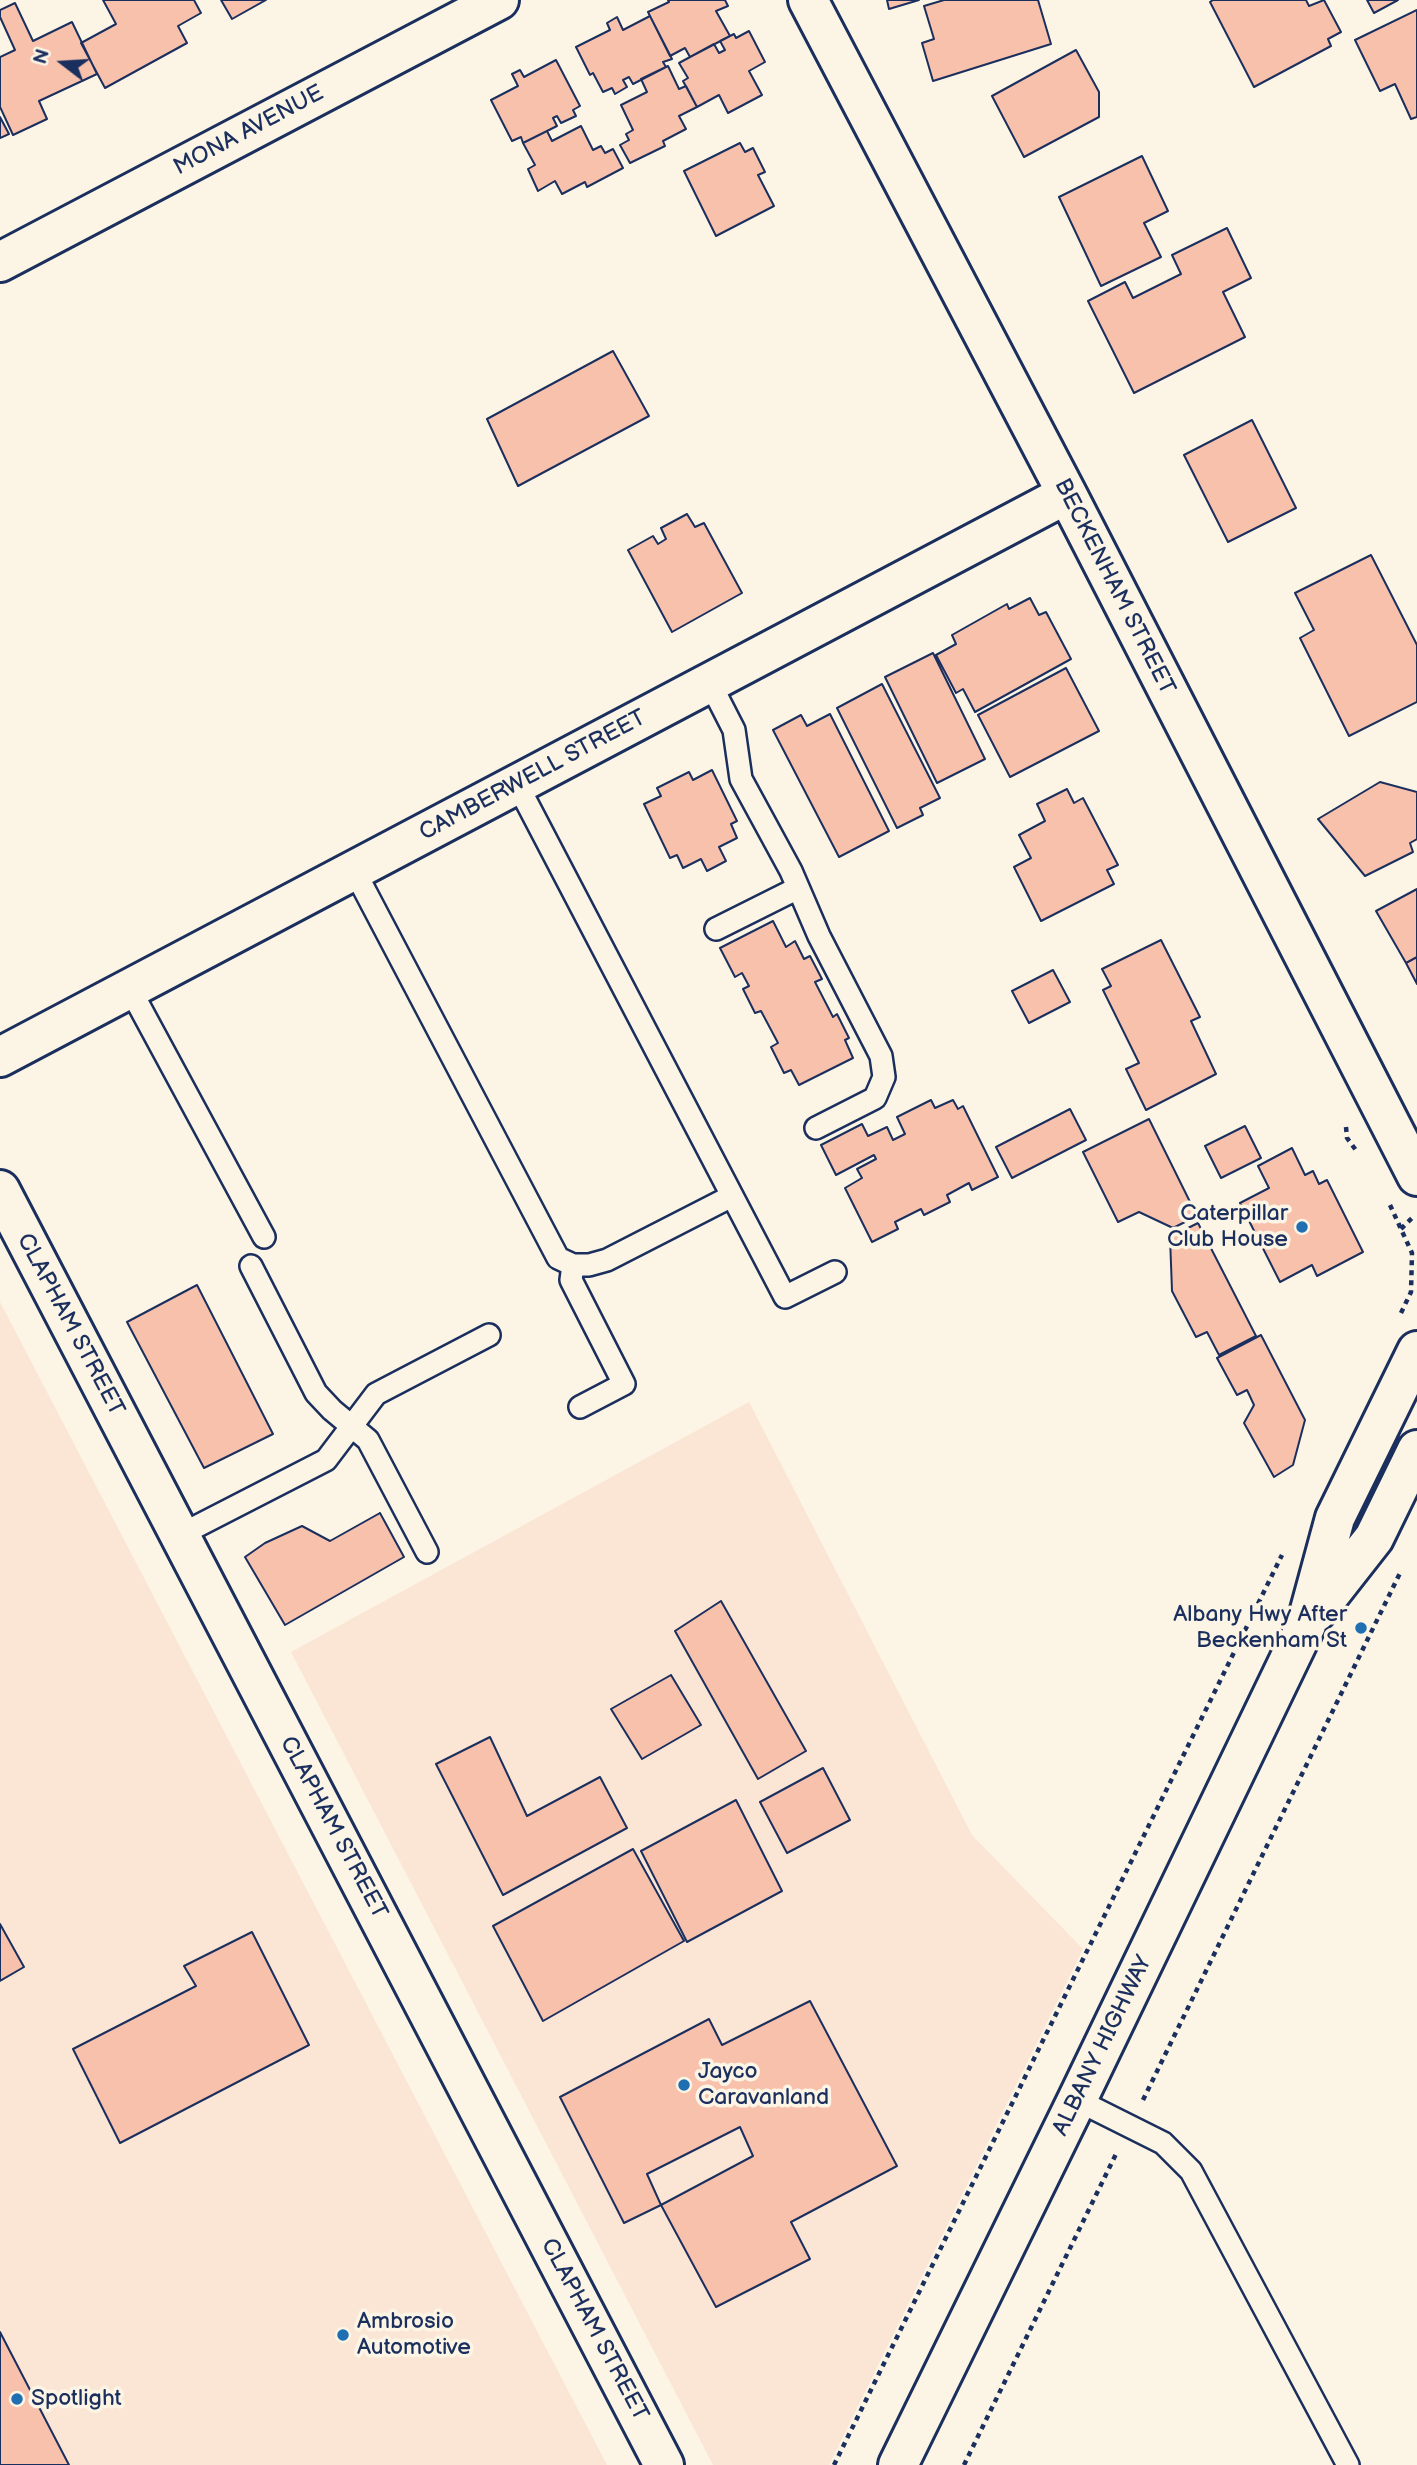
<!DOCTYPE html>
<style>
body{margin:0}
#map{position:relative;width:1417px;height:2465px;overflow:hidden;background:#fcf5e5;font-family:"Balsamiq Sans",sans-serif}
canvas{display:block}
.north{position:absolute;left:28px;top:28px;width:70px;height:70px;-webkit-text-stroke:5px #fcf5e5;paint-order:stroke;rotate:287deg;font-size:19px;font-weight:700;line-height:28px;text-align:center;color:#1b2f5e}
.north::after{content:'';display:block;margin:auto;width:24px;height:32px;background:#1b2f5e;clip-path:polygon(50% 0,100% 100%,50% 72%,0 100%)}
</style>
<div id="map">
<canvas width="1417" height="2465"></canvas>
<div class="north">N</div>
</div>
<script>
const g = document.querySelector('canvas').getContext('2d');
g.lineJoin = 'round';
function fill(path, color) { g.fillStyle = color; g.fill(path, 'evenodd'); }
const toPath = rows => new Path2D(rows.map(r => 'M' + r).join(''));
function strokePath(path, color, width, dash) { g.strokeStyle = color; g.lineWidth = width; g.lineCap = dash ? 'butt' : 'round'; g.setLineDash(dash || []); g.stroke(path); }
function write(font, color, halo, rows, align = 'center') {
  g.font = font + ' "Balsamiq Sans",sans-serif'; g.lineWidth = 7; g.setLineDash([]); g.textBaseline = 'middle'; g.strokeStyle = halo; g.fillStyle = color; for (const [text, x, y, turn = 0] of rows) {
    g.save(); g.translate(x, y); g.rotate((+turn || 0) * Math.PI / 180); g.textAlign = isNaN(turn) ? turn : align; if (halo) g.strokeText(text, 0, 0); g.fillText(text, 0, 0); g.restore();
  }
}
fill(toPath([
 [0,1302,607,2465,0,2465],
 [749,1402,972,1835,1083,1949,829,2465,713,2465,291,1652]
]), '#fbe5d4');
const building = toPath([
 [103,0,194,0,201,13,178,26,187,43,105,88,81,43,116,24,103,0],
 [221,0,266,0,232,19,221,0],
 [668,0,725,0,728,6,716,11,730,36,690,57,685,48,670,56,648,12,669,2,668,0],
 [887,0,919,0,889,9,887,0],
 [944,0,1038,0,1051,44,933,81,922,43,934,39,924,6,944,0],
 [1213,0,1306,0,1309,6,1324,0,1341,32,1328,39,1331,46,1254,87,1210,2,1213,0],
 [1367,0,1398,0,1374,13,1367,0],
 [15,3,33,41,72,22,97,74,39,101,47,119,13,135,0,107,0,57,15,50,0,17,0,10,15,3],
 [1417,10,1417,117,1411,119,1395,84,1380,91,1355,40,1417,10],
 [650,16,672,59,663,62,666,67,633,84,629,77,623,80,627,87,615,94,612,88,603,92,593,73,590,75,576,47,610,30,607,23,617,17,623,30,650,16],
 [749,31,765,62,749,71,762,95,728,113,719,95,697,107,683,81,688,78,679,63,714,44,719,53,725,50,720,41,734,34,736,38,749,31],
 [1076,50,1099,92,1099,117,1024,157,992,96,1076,50],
 [556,60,580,106,573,110,576,116,561,123,557,116,553,118,557,126,523,143,521,137,512,141,491,100,518,86,512,74,520,70,524,77,556,60],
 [668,66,679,89,686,86,697,107,679,116,686,129,663,141,665,146,630,163,620,145,629,140,626,134,633,130,621,105,647,92,641,79,668,66],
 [0,117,9,134,0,138,0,117],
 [581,126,593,150,601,146,605,153,613,149,623,168,587,187,585,182,562,194,555,181,538,191,528,169,535,165,523,143,547,131,552,141,581,126],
 [740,143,745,152,753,148,765,172,758,175,774,206,716,236,684,171,740,143],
 [1142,156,1168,211,1144,223,1161,257,1101,286,1059,197,1142,156],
 [1227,228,1251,278,1223,292,1245,337,1134,393,1088,301,1125,282,1133,298,1181,274,1172,255,1227,228],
 [613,351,649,416,518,486,487,419,613,351],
 [1252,420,1296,508,1228,542,1184,455,1252,420],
 [687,514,695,527,704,523,742,593,672,632,628,550,653,536,658,544,666,539,661,528,687,514],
 [1371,555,1417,645,1417,702,1349,736,1300,638,1314,630,1295,593,1371,555],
 [1030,598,1039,615,1046,612,1071,659,975,712,963,689,956,693,936,655,956,644,952,635,1007,604,1009,609,1030,598],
 [933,653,985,759,937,783,885,677,933,653],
 [1066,668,1099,731,1010,777,978,715,1066,668],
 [882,684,940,798,920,808,923,815,897,828,837,708,882,684],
 [830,714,889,831,839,857,773,730,801,715,807,726,830,714],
 [712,770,737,821,731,824,737,838,719,847,726,861,707,871,701,859,683,868,677,855,670,858,644,804,661,796,657,788,689,772,693,780,712,770],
 [1380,782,1417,792,1417,839,1410,843,1413,852,1365,876,1318,819,1380,782],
 [1067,789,1074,803,1083,798,1118,865,1107,870,1114,884,1041,921,1014,867,1031,858,1019,835,1045,821,1037,804,1067,789],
 [1417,889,1417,957,1406,963,1376,911,1417,889],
 [773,921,786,947,795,941,804,959,810,956,822,979,815,982,833,1017,837,1014,849,1038,845,1040,853,1058,799,1085,791,1070,784,1073,771,1047,778,1043,761,1011,755,1013,743,989,749,986,742,973,735,977,720,948,773,921],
 [1161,940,1200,1017,1191,1021,1216,1074,1146,1110,1126,1069,1139,1063,1103,990,1111,986,1102,969,1161,940],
 [1417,957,1417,984,1406,963,1417,957],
 [1053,970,1070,1002,1029,1023,1012,991,1053,970],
 [931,1100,935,1108,953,1100,958,1109,963,1106,998,1177,972,1190,969,1183,947,1195,950,1202,924,1215,921,1209,895,1222,898,1229,872,1242,845,1188,862,1178,857,1169,876,1159,874,1155,836,1175,821,1145,862,1124,868,1136,887,1127,893,1140,905,1134,897,1117,931,1100],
 [1070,1109,1086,1140,1012,1178,996,1147,1070,1109],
 [1149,1119,1197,1216,1173,1228,1139,1212,1118,1222,1083,1152,1149,1119],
 [1245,1126,1261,1158,1221,1178,1205,1146,1245,1126],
 [1292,1148,1305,1175,1313,1171,1319,1184,1327,1180,1363,1252,1317,1276,1312,1265,1280,1282,1240,1203,1269,1188,1258,1166,1292,1148],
 [1198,1223,1256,1336,1219,1355,1207,1332,1196,1337,1172,1291,1170,1237,1198,1223],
 [197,1285,273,1434,204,1468,127,1322,197,1285],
 [1261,1335,1305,1420,1293,1465,1274,1477,1244,1423,1254,1405,1247,1390,1237,1395,1217,1358,1261,1335],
 [380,1513,404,1557,285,1625,245,1557,265,1543,302,1526,330,1541,380,1513],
 [721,1601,806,1751,758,1779,675,1631,721,1601],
 [671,1675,701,1725,642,1759,611,1709,671,1675],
 [490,1737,527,1816,600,1777,627,1828,503,1895,436,1764,490,1737],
 [823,1768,850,1820,787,1853,760,1802,823,1768],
 [736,1800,782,1891,687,1942,641,1851,736,1800],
 [633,1849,684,1941,543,2021,493,1926,633,1849],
 [0,1924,24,1967,0,1981,0,1924],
 [252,1932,309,2045,120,2143,73,2049,196,1986,184,1966,252,1932],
 [810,2001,897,2166,791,2222,810,2259,716,2307,661,2205,624,2223,560,2097,709,2019,722,2045,810,2001],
 [740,2127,753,2156,661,2205,647,2174,740,2127],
 [0,2332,69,2465,0,2465,0,2332]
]);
fill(building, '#f8c1ac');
strokePath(building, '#1b2f5e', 2);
const service = toPath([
 [710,683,734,730,741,779,791,871,819,936,881,1056,884,1077,875,1098,816,1128],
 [517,784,785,1297,835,1272],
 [354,870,558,1258,573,1265,589,1265,607,1260,732,1196],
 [716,929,798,888],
 [130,989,264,1237],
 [573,1265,571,1280,624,1384,580,1407],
 [251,1266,316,1393,332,1410,368,1440,427,1552],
 [180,1535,326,1460,376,1394,489,1335],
 [1077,2100,1163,2143,1191,2171,1348,2465]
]);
const minor = toPath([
 [808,0,1067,494,1417,1176],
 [0,262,499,0],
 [0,1057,1067,494],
 [0,1190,664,2465]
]);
const trunk = toPath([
 [1316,1612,1374,1538,1417,1450],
 [898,2465,1077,2100,1306,1625,1335,1518,1417,1351]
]);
strokePath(service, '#1b2f5e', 26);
strokePath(minor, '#1b2f5e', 44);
strokePath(trunk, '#1b2f5e', 44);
strokePath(toPath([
 [1346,1127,1347,1138,1358,1153],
 [1390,1205,1412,1253,1411,1292,1400,1315],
 [1401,1229,1415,1215],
 [1143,2100,1400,1573],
 [834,2465,1282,1555],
 [964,2465,1117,2152]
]), '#1b2f5e', 4.5, [5, 5]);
strokePath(service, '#fcf5e5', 21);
strokePath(minor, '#fcf5e5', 38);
strokePath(trunk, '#fcf5e5', 38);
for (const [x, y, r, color] of [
 [1302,1227,7,"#1f6fb2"],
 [1361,1628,7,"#1f6fb2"],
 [684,2085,7,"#1f6fb2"],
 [343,2335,7,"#1f6fb2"],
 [17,2399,7,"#1f6fb2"]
]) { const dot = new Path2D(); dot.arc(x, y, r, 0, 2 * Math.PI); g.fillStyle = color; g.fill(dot); strokePath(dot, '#fcf5e5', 2.5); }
write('23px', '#1b2f5e', '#fcf5e5', [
 ["MONA AVENUE",249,131,-28],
 ["BECKENHAM STREET",1114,587,63],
 ["CAMBERWELL STREET",533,776,-28],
 ["CLAPHAM STREET",70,1325,62],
 ["CLAPHAM STREET",333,1828,62],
 ["ALBANY HIGHWAY",1103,2046,-64],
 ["CLAPHAM STREET",594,2330,62]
]);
write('23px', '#1b2f5e', '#fcf5e5', [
 ["Caterpillar",1288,1214,"right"],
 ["Club House",1288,1240,"right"],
 ["Albany Hwy After",1347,1615,"right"],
 ["Beckenham St",1347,1641,"right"],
 ["Jayco",698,2072],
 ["Caravanland",698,2098],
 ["Ambrosio",357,2322],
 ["Automotive",357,2348],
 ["Spotlight",31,2399]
], 'left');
</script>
